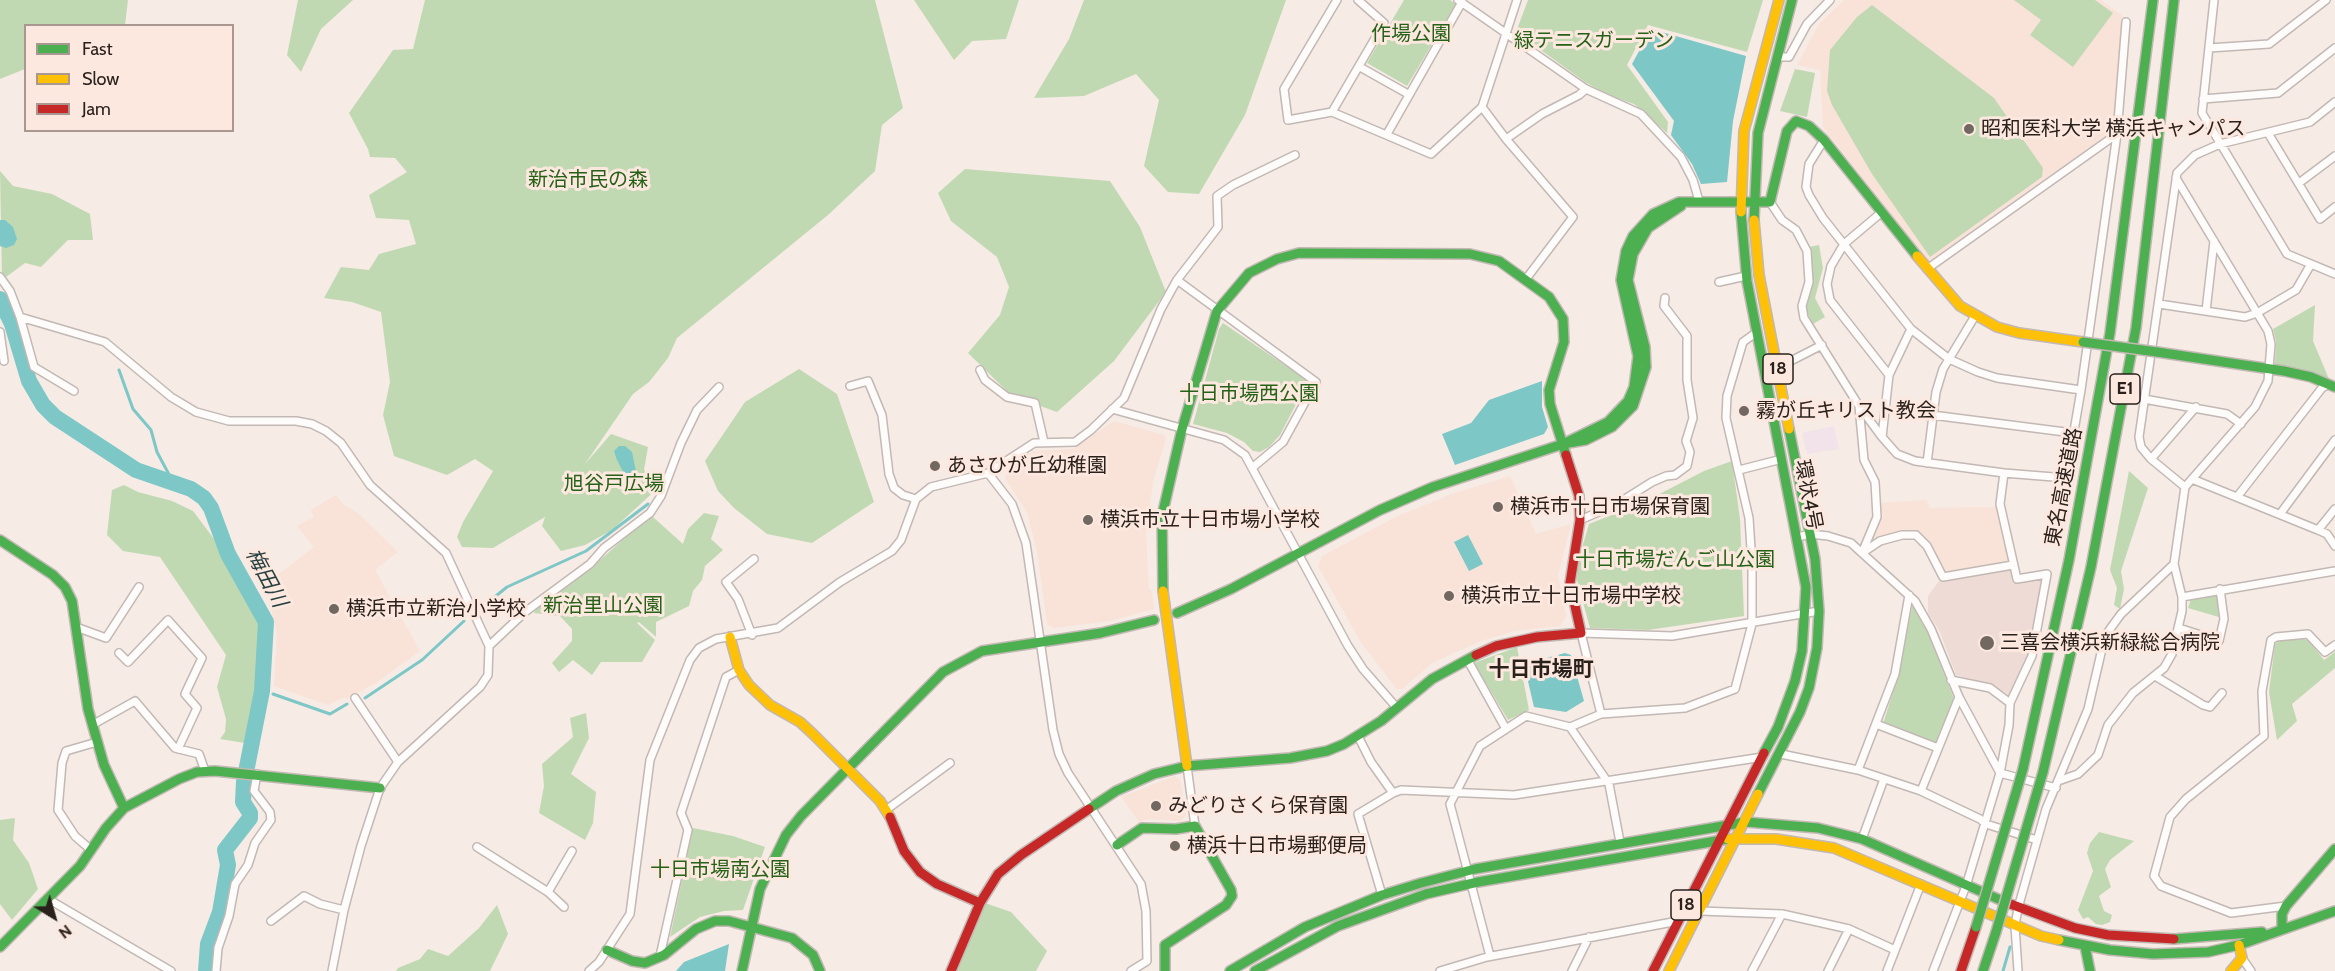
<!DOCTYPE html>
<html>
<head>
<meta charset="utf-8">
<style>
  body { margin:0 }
  #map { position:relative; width:2335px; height:971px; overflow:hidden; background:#f6ebe5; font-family:Cabin,sans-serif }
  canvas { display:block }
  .legend { position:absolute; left:24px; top:24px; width:210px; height:108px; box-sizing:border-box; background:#fce8df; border:2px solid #a89891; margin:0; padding:8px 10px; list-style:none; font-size:18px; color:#2a211c }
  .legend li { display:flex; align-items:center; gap:12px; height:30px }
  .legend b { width:30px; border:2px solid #a89891 }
  .north { position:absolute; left:24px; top:887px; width:60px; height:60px; -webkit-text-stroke:4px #fce8df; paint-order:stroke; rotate:143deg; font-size:16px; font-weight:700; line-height:24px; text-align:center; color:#2a211c }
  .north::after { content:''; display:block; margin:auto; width:21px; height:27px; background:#2a211c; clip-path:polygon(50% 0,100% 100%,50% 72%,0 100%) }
</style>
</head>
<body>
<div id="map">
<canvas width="2335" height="971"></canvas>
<ul class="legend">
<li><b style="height:8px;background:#4caf50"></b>Fast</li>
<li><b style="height:8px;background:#ffc107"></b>Slow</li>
<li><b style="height:8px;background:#c62828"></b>Jam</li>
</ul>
<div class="north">N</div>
</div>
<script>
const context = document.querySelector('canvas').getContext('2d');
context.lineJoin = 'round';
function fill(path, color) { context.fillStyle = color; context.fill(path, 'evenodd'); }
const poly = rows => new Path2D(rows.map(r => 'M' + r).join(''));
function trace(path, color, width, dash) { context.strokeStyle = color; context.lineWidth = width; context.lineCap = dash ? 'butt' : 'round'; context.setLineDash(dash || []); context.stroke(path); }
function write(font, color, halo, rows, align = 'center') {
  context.font = font + ' Cabin,"Noto Sans JP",sans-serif'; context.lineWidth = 6; context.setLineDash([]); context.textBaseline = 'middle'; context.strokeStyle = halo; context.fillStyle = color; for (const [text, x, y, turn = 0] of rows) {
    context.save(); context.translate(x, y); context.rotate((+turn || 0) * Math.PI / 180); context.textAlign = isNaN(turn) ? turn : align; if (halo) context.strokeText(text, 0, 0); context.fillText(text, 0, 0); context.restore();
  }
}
const commercial = poly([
  [1834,426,1839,449,1807,454,1802,433]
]);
const built = poly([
  [1844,0,2101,0,2124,17,2112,131,1931,260,1926,260,1823,127,1820,70,1797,65,1819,24],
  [1114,421,1164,435,1166,439,1153,481,1146,534,1149,588,1152,592,1154,609,1110,621,1053,628,1047,624,1037,551,1027,512,1005,478,1009,466,1034,451,1073,449],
  [1510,476,1536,534,1571,524,1558,575,1566,617,1560,626,1514,631,1481,641,1432,663,1402,689,1397,689,1362,644,1318,566,1322,556,1398,516,1452,494],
  [336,495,344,505,359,514,398,552,375,570,420,651,377,682,346,699,345,697,328,705,274,686,277,633,265,585,314,547,297,526,314,517,311,510],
  [1926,500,1930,508,1998,507,2009,564,1945,573,1925,539,1910,532,1874,538,1883,516,1881,503],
  [1175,776,1180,780,1186,815,1181,821,1148,819,1139,822,1121,797]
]);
const medical = poly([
  [2009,569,2015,582,2043,578,2029,654,2011,696,1993,685,1956,675,1939,630,1928,613,1928,596,1940,580]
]);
const green = poly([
  [0,0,128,0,125,25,26,26,25,69,0,79],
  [298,0,353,0,321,29,301,72,287,55],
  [425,0,875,0,903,108,882,125,875,171,828,215,677,338,668,358,649,382,633,394,585,464,611,434,648,447,644,470,658,488,612,530,585,545,561,551,542,526,545,517,493,548,462,547,457,537,463,522,493,471,475,459,447,475,394,456,383,415,390,382,381,312,352,302,324,298,341,267,369,270,379,254,416,244,409,220,376,218,369,195,407,172,395,158,370,157,368,149,349,113,393,50,413,49],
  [914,0,1019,0,1006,39,972,41,954,60],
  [1084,0,1286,0,1245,115,1199,194,1168,192,1144,166,1159,100,1136,74,1084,96,1034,98,1069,39],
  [1404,0,1450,0,1456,4,1407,86,1367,63],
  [1528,0,1763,0,1747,52,1648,25,1627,65,1668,122,1667,133,1634,104,1608,95,1585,82,1516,32],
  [2014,0,2095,0,2113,13,2073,67,2030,35,2041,20],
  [1872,5,1994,98,2043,168,2042,177,1930,257,1872,174,1832,105,1827,91,1830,50,1857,17],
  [1795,69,1815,73,1807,117,1780,111],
  [965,169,1110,181,1140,227,1166,292,1114,361,1057,412,1012,396,968,353,1000,315,1009,287,997,257,951,221,938,193],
  [0,171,13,186,52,194,90,214,93,240,68,240,41,267,25,263,2,280],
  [1819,245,1823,268,1815,298,1825,317,1813,324,1804,307,1811,261,1809,247],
  [2315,305,2313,341,2329,379,2275,365,2276,342,2273,329],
  [1223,323,1308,381,1280,435,1269,447,1260,452,1253,451,1244,442,1227,433,1193,424,1219,329],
  [799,369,837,394,874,502,812,543,767,534,734,508,718,491,705,461,745,402],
  [1732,461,1740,519,1744,616,1648,630,1590,628,1577,580,1579,558,1589,524,1642,503,1704,471],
  [2129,471,2148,488,2121,571,2124,589,2120,609,2114,605,2117,588,2110,570],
  [124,485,138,492,172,501,193,511,248,584,270,640,245,743,220,739,225,732,226,719,217,687,226,655,160,557,123,551,107,535,112,490],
  [704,513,719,516,711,539,723,550,705,566,702,580,693,591,689,606,656,622,656,637,639,622,637,623,655,640,642,662,601,662,592,675,573,660,559,672,552,663,572,641,572,629,560,616,534,613,539,604,591,568,644,521,653,517,683,544,688,529],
  [2217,594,2222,618,2188,608,2191,599],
  [1913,603,1928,632,1954,699,1935,744,1883,724,1895,686],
  [2304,639,2309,641,2324,660,2335,652,2335,668,2292,704,2297,721,2277,740,2269,692,2275,644,2279,641],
  [1517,647,1529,710,1508,720,1474,663],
  [586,713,589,738,571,774,596,792,593,823,585,840,539,813,544,786,542,764,573,737,570,718],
  [15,818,13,840,29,863,38,889,12,920,0,904,0,820],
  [693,828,733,836,765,847,743,910,724,911,700,917,670,937],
  [2099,832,2134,841,2110,860,2105,869,2111,887,2099,896,2104,911,2112,915,2110,922,2102,925,2096,924,2088,917,2083,919,2078,910,2093,871,2087,853,2090,843],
  [985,903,1011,912,1047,951,1036,971,956,971],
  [497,905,508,934,490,971,396,971,398,968,420,959,428,949,448,956,479,928]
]);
const water = poly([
  [1651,29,1746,56,1733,121,1727,182,1701,184,1692,164,1671,135,1674,121,1632,64],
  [0,220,5,220,13,227,17,239,14,245,6,248,0,246],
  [1542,381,1542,407,1548,427,1544,434,1455,465,1442,434,1471,423,1489,400],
  [619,446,625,446,632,452,639,485,632,489,617,460,614,451],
  [1468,535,1483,564,1469,571,1454,542],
  [1565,653,1571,655,1584,701,1566,712,1534,707,1524,664],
  [729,944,725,971,676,971,684,962]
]);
const stream = poly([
  [119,370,133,409,151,430,157,452,173,482],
  [476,612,507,587,586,551,648,504],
  [273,694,330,714,347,704],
  [365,698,422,660,464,621],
  [2003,971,2010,947]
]);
const river = poly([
  [0,299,12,324,29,381,43,405,55,417,136,470,191,489,204,498,211,508,228,554,266,622,262,691,244,782,243,802,250,813,250,818,225,850,228,865,220,912,208,944,206,971]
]);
const street = poly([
  [1337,0,1284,89,1288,120,1332,112,1431,154,1482,107,1517,0],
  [1458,0,1586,89,1641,114,1681,157,1693,180,1699,201],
  [2214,0,2202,113,2287,254,2335,274],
  [2209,48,2269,44,2326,0],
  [1777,57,1789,57,1807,24,1830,0],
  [1360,67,1408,94],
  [2203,99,2278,93,2335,48],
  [1482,107,1506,139,1542,114,1579,95,1586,89],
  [1332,112,1384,23,1358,0],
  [2268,133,2320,219,2335,207],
  [1387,134,1462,2],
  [1506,139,1573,217,1526,279],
  [1824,140,1809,164,1806,187,1809,195,1823,218,1911,329,1949,359,1978,372,1997,378,2081,390,2066,478,2004,473,2000,504,2017,579,2047,574,2032,656,2010,703,2009,725,2000,773,2056,788],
  [2299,183,2335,156],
  [1770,202,1782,220,1796,230,1807,251,1809,282,1802,306,1804,318,1859,406,1882,437],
  [1882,212,1844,244,1831,266,1827,284,1830,300,1889,375],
  [1927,269,2117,134,2126,22],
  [0,277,10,291,20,317,105,342,171,397,196,412,229,421,296,421,312,424,326,431,341,443,370,485,446,553,489,646,488,675,480,687,398,762,380,788,361,846,344,910,332,971],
  [1177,280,1316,382,1283,442,1252,468],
  [1719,282,1746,276],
  [2159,304,2245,317,2257,313,2296,290,2311,264],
  [2206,311,2214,241],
  [20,317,34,367,74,391],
  [1911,329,1889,375,1882,437,1897,454,1915,461,2004,473],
  [0,332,4,361],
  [1777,368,1822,345],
  [980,370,985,380,1007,397,1035,403,1044,442],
  [850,386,868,381,882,415,889,474,894,488,903,495,916,499],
  [2081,390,2117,134],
  [2144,399,2227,414,2241,424],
  [1859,406,1864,460,1875,482,1877,517,1862,553,1915,601,1931,629,1959,697,2000,773,1966,886,1933,971],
  [1112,409,1224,440,1245,455,1348,646,1363,669,1397,708],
  [1932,415,2073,433],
  [2151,459,2196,407],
  [1927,463,1936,392,1943,369,1975,316],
  [1739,470,1782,459],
  [988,473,1012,504,1026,543,1053,730,1059,754,1068,773,1141,884,1146,911,1147,961,1131,971],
  [2192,479,2318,530,2335,509],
  [2185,487,2151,459,2141,447,2139,437,2177,173,2195,155,2220,144,2310,122,2335,102],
  [2237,497,2322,388,2329,384],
  [2280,514,2335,440],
  [1580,520,1617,504,1652,482,1666,476,1675,475,1687,466,1690,452,1686,441,1693,418,1687,380,1687,336,1664,306,1665,298],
  [2318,530,2327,534,2335,546],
  [1798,537,1810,534,1828,536,1851,543,1862,553,1880,541,1902,535,1916,535,1927,546,1943,577,2013,565],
  [2182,597,2335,571],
  [76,627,106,638,139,587],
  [2179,628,2219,641,2224,619,2220,589],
  [752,635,738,599,726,582,754,559],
  [489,646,525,612,590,564,604,548,650,513,661,496,681,443,697,410,719,387],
  [119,653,128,662,168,620,202,658,185,694,197,708,178,749],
  [1467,659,1506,729],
  [2155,676,2203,705,2210,707,2222,693],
  [1951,680,1990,688,2010,703],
  [355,698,398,762],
  [1601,714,1581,633,1672,636,1819,611],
  [1876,724,1938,748],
  [92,725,135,701,175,748,199,754,205,771],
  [1358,736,1371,762,1393,793,1401,790,1514,795,1763,757],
  [1781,754,1858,770,1921,791,1980,819,1986,824,2037,840],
  [1187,766,1195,826],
  [1858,770,1895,674,1909,595],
  [2058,781,2078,774,2098,755,2108,725,2133,693,2164,668,2172,654,2182,611,2182,597,2174,564],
  [1921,791,1959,697],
  [886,810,950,763],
  [1862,839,1884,779],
  [1620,842,1609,784,1570,727,1601,714,1685,708,1735,689,1752,624,1752,564,1749,518,1726,418,1727,396,1743,342,1757,332],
  [477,847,548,892,564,907],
  [91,850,75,836,58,810,62,763,66,751,97,742],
  [548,892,572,851],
  [1382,895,1358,814,1393,793],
  [48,899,171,971],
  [2286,906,2231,913,2161,886,2154,876,2170,817,2186,799,2264,736,2262,691,2271,640,2276,637,2308,634,2325,652,2335,645],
  [1700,911,1782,914,1849,929,1895,950],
  [271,921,304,896,320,904,344,910],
  [660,956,688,830,681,813,726,677,739,670],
  [1490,956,1450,804,1480,746,1526,716,1570,727],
  [2242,958,2251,971],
  [216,971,218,948,229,916,235,884,248,865,255,843,271,820,270,812,254,791,257,774],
  [589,971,599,962,630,914,650,760,690,660,699,648,716,639,778,628,840,582,892,551,901,540,916,499,931,487,988,473,1034,443,1075,442,1091,430,1124,398,1161,309,1177,280,1218,227,1217,196,1233,185,1295,155],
  [1440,971,1487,957,1678,921],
  [1572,971,1589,937],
  [1752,971,1782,914],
  [1828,971,1849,929],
  [1887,971,1921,884],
  [2018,971,2015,926,2018,908,2046,809,2088,709,2105,636,2121,614,2174,564,2185,487,2255,407,2268,381,2271,344,2268,331,2176,178]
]);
const fast = poly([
  [1741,212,1747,281,1806,587,1802,651,1795,681,1778,727,1764,753],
  [1754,220,1758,133,1792,0],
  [2157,352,2284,371,2311,377,2335,387],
  [1563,444,1608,422,1628,401,1634,387,1638,356,1621,280,1626,251,1633,236,1653,214,1679,202,1770,202,1787,131,1796,121,1809,126,1824,140,1917,256],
  [0,540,53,575,65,587,72,601,88,709,104,765,124,808],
  [1163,591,1162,516,1182,429,1217,311,1249,273,1277,259,1299,253,1470,254,1499,261,1549,297,1563,319,1564,342,1549,390,1550,404,1566,455],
  [1177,613,1231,589,1380,510,1433,487,1563,444,1586,440,1612,427,1633,406,1646,367,1645,347,1628,280,1633,254,1648,228,1681,206],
  [2023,769,2069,560,2110,333,2153,0],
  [2043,772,2091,567,2136,328,2174,0],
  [1758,794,1800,712,1809,688,1817,648,1819,611,1815,559,1789,429],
  [1089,809,1116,791,1154,774,1187,766,1290,758,1327,751,1344,744,1381,721,1432,679,1476,655],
  [1117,845,1142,828,1176,829,1195,826,1231,890,1232,896,1226,905,1165,945,1165,971],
  [2282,929,2282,914,2286,906,2335,849],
  [2174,939,2262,932],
  [2059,940,2110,950,2153,954,2208,952,2239,945,2335,911],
  [2085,946,2090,971],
  [0,947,80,866,106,828,124,808,179,779,197,772,215,771,380,788],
  [607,950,632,961,645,963,664,955,696,929,715,921,729,921,792,938,813,955,820,971],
  [742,971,760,889,786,835,801,816,943,672,982,651,1101,633,1154,620],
  [1230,971,1305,927,1382,895,1421,883,1475,869,1746,822,1818,828,1862,839,2005,902],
  [1255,971,1338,926,1426,894,1478,882,1728,839],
  [1983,971,1996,932]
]);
const slow = poly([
  [1741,212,1744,131,1779,0],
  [1754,220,1759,275,1789,429],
  [1917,256,1960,306,1997,327,2019,333,2083,342],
  [1163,591,1187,766],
  [730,637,739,670,749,685,770,705,800,722,813,734,880,801,890,817],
  [1728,839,1776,839,1834,848,2041,936,2059,940],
  [1669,971,1758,794],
  [2231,971,2242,958,2239,945]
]);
const jam = poly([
  [1476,655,1496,646,1537,637,1581,633,1570,583,1580,520,1579,496,1566,455],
  [890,817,904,851,920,872,937,884,980,903],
  [2005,902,2075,928,2108,935,2174,939],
  [951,971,980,903,998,874,1021,855,1089,809],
  [1653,971,1764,753],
  [1961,971,1976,927]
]);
const fastBridge = poly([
  [2083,342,2157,352],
  [1976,927,2023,769],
  [1996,932,2043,772]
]);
const markers = [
  [1969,129,6,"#716862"],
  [1744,411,6,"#716862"],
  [935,466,6,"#716862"],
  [1498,507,6,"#716862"],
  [1088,520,6,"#716862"],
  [1449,596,6,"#716862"],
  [334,609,6,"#716862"],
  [1987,643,8,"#716862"],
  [1156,806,6,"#716862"],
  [1175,846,6,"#716862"]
];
const shields = [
  [1778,369,30],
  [2125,389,30],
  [1686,905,30]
];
const shieldNames = [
  ["18",1778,369],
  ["E1",2125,389],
  ["18",1686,905]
];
const parkNames = [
  ["作場公園",1411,34],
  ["緑テニスガーデン",1594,41],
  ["新治市民の森",588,180],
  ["十日市場西公園",1249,394],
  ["旭谷戸広場",614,484],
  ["十日市場だんご山公園",1675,560],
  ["新治里山公園",603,606],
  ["十日市場南公園",720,870]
];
const poiNames = [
  ["昭和医科大学 横浜キャンパス",1981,129],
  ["霧が丘キリスト教会",1756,411],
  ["あさひが丘幼稚園",947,466],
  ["横浜市十日市場保育園",1510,507],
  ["横浜市立十日市場小学校",1100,520],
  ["横浜市立十日市場中学校",1461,596],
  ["横浜市立新治小学校",346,609],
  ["三喜会横浜新緑総合病院",2000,643],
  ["みどりさくら保育園",1168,806],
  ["横浜十日市場郵便局",1187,846]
];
const streetNames = [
  ["東名高速道路",2064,487,-79],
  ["環状4号",1808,495,79]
];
const waterNames = [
  ["梅田川",266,578,62]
];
const neighbourhoodNames = [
  ["十日市場町",1541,670]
];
fill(commercial, '#f2e3ea');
fill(built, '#f9e2d7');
fill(medical, '#eedbd5');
fill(green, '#c1d9b2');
fill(water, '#7dc7c7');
trace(stream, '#7dc7c7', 3);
trace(river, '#7dc7c7', 16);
trace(street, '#c2b8b4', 10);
trace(fast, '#c2b8b4', 12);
trace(slow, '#c2b8b4', 12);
trace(jam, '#c2b8b4', 12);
trace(street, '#fefcfb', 7);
trace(fast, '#4caf50', 9);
trace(slow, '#ffc107', 9);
trace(jam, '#c62828', 9);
trace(fastBridge, '#c2b8b4', 12, []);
trace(fastBridge, '#4caf50', 9);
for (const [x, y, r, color] of markers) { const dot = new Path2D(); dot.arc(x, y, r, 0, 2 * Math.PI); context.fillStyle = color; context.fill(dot); trace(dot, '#fce8df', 2); }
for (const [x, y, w] of shields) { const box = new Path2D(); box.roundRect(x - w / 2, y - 15, w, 30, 4.5); context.fillStyle = '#fce8df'; context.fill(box); trace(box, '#2a211c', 1.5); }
write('bold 18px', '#2a211c', null, shieldNames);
write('20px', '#256116', '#fce8df', parkNames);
write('20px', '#2a211c', '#fce8df', poiNames, 'left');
write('20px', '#2a211c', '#fce8df', streetNames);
write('italic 21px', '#274040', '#fce8df', waterNames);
write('bold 21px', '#2a211c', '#fce8df', neighbourhoodNames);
</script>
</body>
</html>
